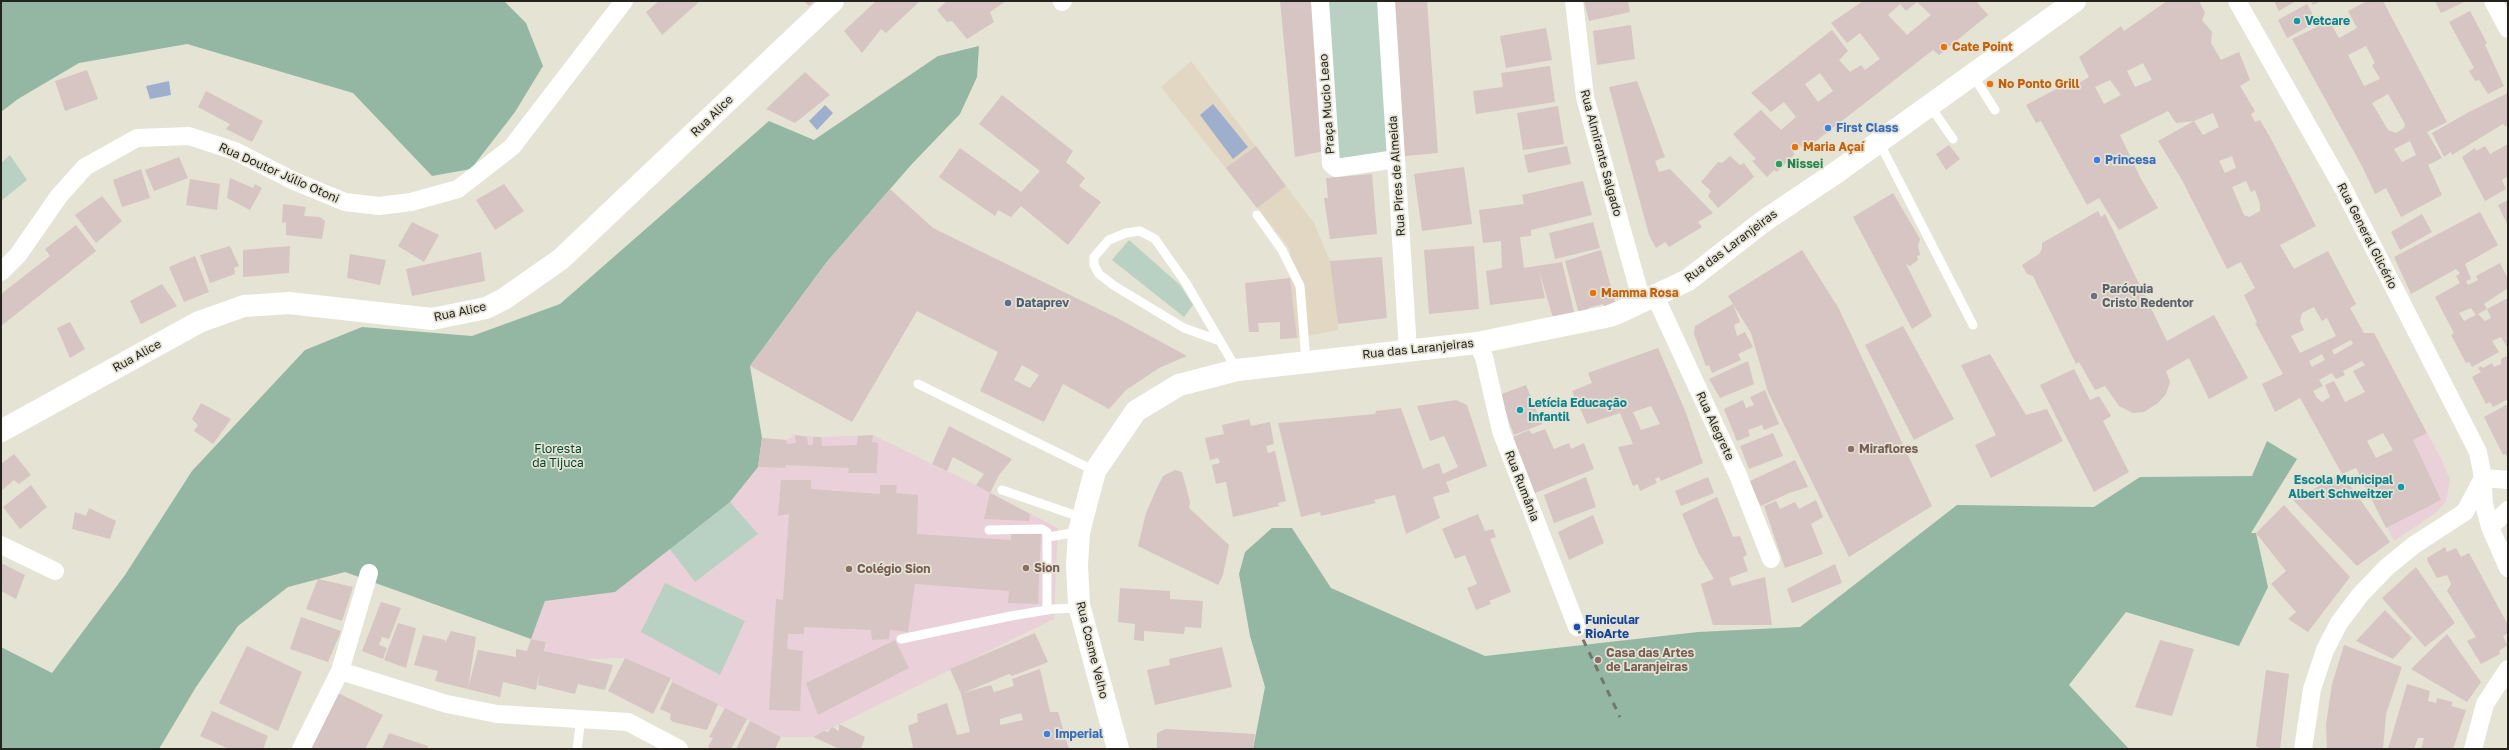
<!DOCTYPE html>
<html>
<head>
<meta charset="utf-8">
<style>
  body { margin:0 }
  #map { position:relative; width:2509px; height:750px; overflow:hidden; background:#e5e3d4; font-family:"Golos Text",sans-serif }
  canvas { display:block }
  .frame { position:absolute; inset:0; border:2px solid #24231e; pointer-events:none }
</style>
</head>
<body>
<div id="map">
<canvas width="2509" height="750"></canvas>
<div class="frame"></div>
</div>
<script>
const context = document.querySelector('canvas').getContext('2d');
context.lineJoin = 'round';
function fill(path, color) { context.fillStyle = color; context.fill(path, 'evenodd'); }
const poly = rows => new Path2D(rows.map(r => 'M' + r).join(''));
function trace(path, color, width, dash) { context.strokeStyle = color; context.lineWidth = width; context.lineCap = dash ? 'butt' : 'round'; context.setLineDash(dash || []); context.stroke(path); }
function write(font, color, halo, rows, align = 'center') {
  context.font = font + ' "Golos Text",sans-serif'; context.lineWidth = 3.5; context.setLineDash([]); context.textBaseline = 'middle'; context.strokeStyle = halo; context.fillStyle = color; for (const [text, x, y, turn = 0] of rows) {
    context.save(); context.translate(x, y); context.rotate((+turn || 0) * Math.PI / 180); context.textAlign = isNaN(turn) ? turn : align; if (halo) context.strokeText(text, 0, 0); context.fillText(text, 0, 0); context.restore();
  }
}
const commercial = poly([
  [1191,61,1314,223,1330,261,1334,279,1338,330,1297,338,1290,278,1290,249,1161,87]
]);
const education = poly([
  [2427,433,2441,458,2450,480,2446,502,2436,513,2394,541,2356,468],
  [795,435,821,437,873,435,976,485,1058,528,1054,619,813,737,781,737,672,682,671,678,625,658,584,659,545,651,546,642,531,639,545,601,758,467,762,438,786,440]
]);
const green = poly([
  [1323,1,1383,1,1399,154,1334,161],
  [10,155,27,180,1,201,1,163],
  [1129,240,1180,285,1193,305,1184,317,1112,260],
  [730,502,758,534,695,582,669,548],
  [665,583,745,621,720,675,641,632]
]);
const forest = poly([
  [1,1,504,1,526,23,543,66,515,112,471,169,432,176,353,93,187,44,79,63,18,99,1,112],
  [979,46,977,77,960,114,911,165,826,263,750,366,762,438,758,467,730,502,615,592,545,601,531,639,345,572,288,587,238,626,196,687,159,749,1,749,1,647,52,673,125,575,192,471,305,350,362,327,472,336,560,304,769,121,814,140,938,56],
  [2267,441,2297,459,2251,533,2256,533,2268,587,2239,646,2126,612,2069,685,2129,749,1253,749,1265,687,1250,636,1239,574,1245,552,1272,528,1292,528,1331,588,1485,656,1698,632,1800,627,1957,505,2094,507,2140,477,2252,476]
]);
const water = poly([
  [169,81,171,95,150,99,146,86],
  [1213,104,1248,147,1233,159,1200,115],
  [825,105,833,113,817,130,809,121]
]);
const building = poly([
  [659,1,700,1,662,35,646,12],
  [804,1,814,1,809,6],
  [876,1,920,1,886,33,881,29,862,53,844,31],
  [947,1,1006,1,990,12,994,22,967,39,952,21,947,22,937,10],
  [1280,1,1315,1,1329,150,1295,157],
  [1394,1,1427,1,1438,153,1405,156],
  [1584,1,1628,1,1630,12,1589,21],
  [1863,1,1976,1,1988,15,1939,55,1933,50,1811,145,1809,142,1802,147,1800,146,1793,152,1795,154,1777,172,1774,170,1767,177,1752,161,1756,159,1733,134,1761,110,1781,130,1796,117,1784,102,1771,112,1751,93,1832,30,1848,51,1839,60,1850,72,1861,65,1865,70,1880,59,1860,33,1847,43,1831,23],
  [1917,2,1931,15,1907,35,1888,15,1900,4,1906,11],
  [1820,73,1833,91,1818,102,1805,84],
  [2167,1,2199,1,2205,13,2202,20,2212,32,2211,43,2221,60,2239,52,2250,80,2240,86,2255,111,2251,114,2255,122,2260,120,2270,137,2316,226,2280,245,2294,269,2328,251,2356,304,2350,308,2364,333,2374,333,2427,433,2413,440,2441,500,2386,528,2356,468,2342,474,2300,398,2275,412,2262,384,2283,374,2255,323,2257,322,2244,295,2255,288,2241,262,2227,269,2182,180,2158,141,2194,121,2203,135,2219,127,2213,113,2194,121,2176,123,2168,111,2120,135,2141,179,2158,208,2119,230,2099,198,2087,205,2041,121,2036,123,2026,105,2075,79,2077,84,2089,77,2079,57,2121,26,2124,31],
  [2143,63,2152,80,2135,87,2127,71],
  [2110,80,2121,95,2104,104,2095,87],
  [2232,156,2236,168,2225,173,2219,161],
  [2246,181,2251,192,2255,190,2260,204,2260,211,2249,217,2244,215,2232,187],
  [2314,307,2322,321,2327,318,2336,336,2300,353,2291,336,2304,330,2300,321,2302,313],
  [2351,340,2353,344,2334,355,2332,350],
  [2322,354,2325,360,2312,367,2309,361],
  [2362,361,2365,365,2353,371,2365,392,2345,402,2334,381,2325,385,2330,397,2322,402,2317,398,2313,391,2323,386,2319,380,2332,373,2336,379,2345,375,2343,371],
  [2383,433,2393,450,2376,458,2367,441],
  [2274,1,2296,1,2279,11],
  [2311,1,2321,1,2313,5],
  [2367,1,2383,1,2447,122,2427,132,2442,158,2428,165,2442,195,2401,217,2386,188,2375,194,2362,166,2292,39,2329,21,2339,38,2357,28,2348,11],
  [2366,46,2375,63,2372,65,2380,79,2364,86,2348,55],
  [2388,94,2405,124,2404,128,2396,133,2388,130,2372,103],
  [2410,141,2416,155,2402,162,2394,149],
  [2435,1,2466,1,2441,13],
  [2307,4,2317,22,2287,38,2278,20],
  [2470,11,2487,43,2485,45,2504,86,2488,94,2479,80,2475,81,2469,71,2474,68,2449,22],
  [1631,25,1635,59,1597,65,1593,31],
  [1546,28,1552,60,1506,68,1500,36],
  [1550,66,1555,102,1476,114,1473,91,1503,87,1501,73],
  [87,70,98,99,65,111,55,81],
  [805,72,830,95,795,123,766,109],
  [1637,81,1665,157,1655,161,1659,172,1670,169,1713,213,1698,222,1702,227,1669,247,1665,242,1656,248,1649,235,1609,87],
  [206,91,263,121,252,142,226,129,230,124,198,107],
  [2508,93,2508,125,2505,126,2503,124,2452,155,2451,152,2444,157,2432,133,2469,112],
  [1002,95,1073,151,1066,162,1085,178,1079,186,1101,202,1068,245,1021,206,1011,217,998,210,995,216,939,177,960,148,1021,192,1040,171,979,124],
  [1558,106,1564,144,1523,150,1517,113],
  [2508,144,2508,176,2502,180,2506,189,2485,201,2462,157,2475,148,2476,151,2485,146,2490,154],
  [1949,145,1960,159,1946,170,1936,154],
  [1256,146,1286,186,1257,208,1226,168],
  [1567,146,1571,164,1528,173,1524,155],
  [1730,156,1740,165,1744,163,1754,177,1718,208,1708,196,1711,191,1701,182,1718,162,1722,163],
  [179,157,188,178,154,191,145,170],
  [1464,167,1472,224,1422,231,1414,174],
  [141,169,150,198,122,207,113,180],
  [1372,174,1377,234,1330,239,1324,198,1328,198,1326,178],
  [230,178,253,188,255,184,262,188,250,210,227,198],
  [190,179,220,184,217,210,186,205],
  [1583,181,1592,215,1531,230,1531,236,1520,237,1524,268,1562,262,1575,316,1554,321,1539,271,1545,298,1490,305,1486,271,1502,268,1501,241,1483,243,1479,210,1524,204,1522,195],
  [504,184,524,211,495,230,476,200],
  [890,189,933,228,1117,318,1187,356,1159,368,1126,390,1109,409,1063,384,1044,422,980,391,998,352,917,311,852,422,750,366,826,263],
  [1022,365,1039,375,1030,388,1014,380],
  [1893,193,1920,239,1918,246,1920,255,1917,256,1918,260,1910,266,1906,264,1932,316,1912,329,1853,217],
  [102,196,122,221,96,243,75,215],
  [2508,200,2508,226,2498,205],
  [283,204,306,207,304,216,320,217,325,221,322,239,286,235,286,222,282,223],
  [2098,211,2101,217,2105,214,2167,341,2214,315,2248,378,2209,399,2189,358,2166,371,2170,382,2166,394,2158,403,2144,412,2133,413,2119,406,2105,386,2095,390,2079,362,2076,364,2033,276,2027,274,2022,265,2039,254,2042,249,2042,243],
  [2480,212,2498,245,2465,264,2471,279,2466,281,2468,285,2478,280,2476,276,2500,263,2508,279,2508,288,2484,304,2487,309,2478,314,2485,321,2491,318,2487,309,2508,298,2508,349,2501,337,2492,341,2499,352,2472,367,2469,362,2466,363,2451,335,2454,333,2435,297,2460,283,2456,276,2460,273,2456,269,2411,294,2394,257],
  [2471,308,2476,315,2464,321,2459,313],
  [2422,214,2432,232,2400,250,2391,232],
  [412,222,439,235,424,262,398,246],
  [1593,222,1600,248,1555,259,1549,233],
  [76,225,96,251,1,326,1,294,50,256,45,249],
  [230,246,239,266,234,268,235,274,210,283,200,255],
  [290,246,289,273,243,277,243,250],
  [1474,246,1479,309,1429,314,1424,250],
  [1601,250,1616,306,1605,309,1603,304,1588,308,1590,316,1580,318,1565,261],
  [1802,250,1839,309,1932,506,1849,557,1768,392,1751,333,1728,296],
  [481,252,485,281,412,296,406,269],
  [350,254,386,260,380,285,347,278],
  [195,256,209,292,184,302,169,267],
  [1382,257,1387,318,1338,324,1330,261],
  [1290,278,1297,338,1280,339,1280,322,1258,323,1259,332,1249,332,1245,283],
  [162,284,177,306,141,324,130,301],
  [1733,304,1740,322,1734,325,1737,336,1745,332,1753,347,1738,354,1741,360,1712,373,1709,365,1706,366,1694,334,1695,326],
  [70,322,85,349,70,358,57,328],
  [1903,326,1954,419,1914,440,1865,345],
  [1658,348,1686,413,1703,463,1661,481,1659,477,1655,479,1657,483,1640,491,1638,484,1633,486,1618,447,1633,444,1620,413,1587,424,1572,391,1592,383,1588,373],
  [1651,406,1660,424,1641,430,1633,412],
  [1990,354,2026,415,2047,409,2063,441,1991,478,1975,445,1996,435,1961,365],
  [2506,356,2508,357,2508,399,2493,407,2490,402,2486,404,2472,377,2481,372,2478,368,2481,366,2483,368,2492,363,2494,367,2501,364,2501,359],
  [1748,361,1754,384,1720,398,1709,379],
  [2074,369,2090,400,2099,396,2111,416,2103,421,2129,472,2094,492,2040,385],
  [1526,385,1542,424,1514,435,1499,395],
  [1765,390,1779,424,1764,430,1762,425,1748,430,1750,436,1737,441,1724,409,1743,400,1746,408,1754,405,1750,397],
  [1456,400,1467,405,1487,466,1446,482,1450,492,1433,497,1440,518,1406,534,1395,495,1374,500,1376,503,1321,516,1320,512,1301,517,1278,423,1375,414,1376,411,1401,408,1423,469,1439,463,1443,474,1458,467,1444,436,1430,441,1417,406],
  [201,403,231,419,213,444,194,431,198,425,192,419],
  [2508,404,2508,458,2505,454,2503,455,2484,417],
  [1249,419,1251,426,1270,422,1274,444,1266,446,1268,453,1275,451,1286,501,1278,503,1279,506,1233,517,1226,482,1216,484,1212,465,1220,463,1218,458,1210,460,1205,438,1224,434,1222,425],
  [949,426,1012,459,999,475,990,493,976,485,984,474,953,457,947,471,932,464],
  [1545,429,1554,449,1569,443,1571,449,1584,443,1594,469,1535,493,1513,437,1529,430,1532,434],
  [1773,433,1783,456,1749,469,1740,446],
  [795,435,807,437,808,445,813,445,813,437,821,437,822,446,857,445,858,436,873,435,872,442,878,443,877,473,848,473,849,468,786,465,785,468,758,467,762,438,786,440,787,444,796,443],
  [14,454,31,475,19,484,14,480,1,491,1,464],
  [1795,460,1808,487,1789,493,1761,506,1748,482],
  [1175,470,1182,472,1190,502,1189,508,1229,545,1223,575,1218,585,1138,546,1146,513,1156,490,1163,476],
  [2342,474,2390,542,2357,566,2293,500],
  [1586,477,1596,507,1554,523,1544,495],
  [1708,477,1714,493,1681,506,1675,491],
  [781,480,811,480,811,489,880,494,880,485,897,485,896,493,918,495,917,534,1011,540,1011,534,1041,534,1038,604,1008,603,1009,591,915,584,908,632,890,630,889,639,872,640,871,630,804,627,804,634,788,634,787,649,803,651,800,711,769,710,776,599,783,600,789,514,778,516],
  [31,485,47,507,20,529,3,507],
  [990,493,1030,514,1029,521,984,519],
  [1717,497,1733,537,1740,536,1747,555,1743,557,1748,571,1729,578,1732,586,1765,577,1772,625,1713,625,1701,584,1714,579,1698,552,1682,514],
  [1816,500,1823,517,1811,524,1823,554,1785,568,1764,506,1776,501,1780,509,1795,502,1799,509],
  [2284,505,2350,577,2308,632,2288,619,2296,612,2271,584,2286,571,2256,533],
  [89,508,116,521,110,539,72,529,75,512,86,516],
  [1478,514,1485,531,1493,529,1496,537,1490,539,1511,592,1489,601,1491,604,1476,610,1467,588,1477,584,1465,555,1455,559,1442,529],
  [1593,515,1604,543,1569,560,1558,532],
  [2445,547,2447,552,2456,548,2461,557,2469,553,2508,625,2508,633,2503,636,2507,645,2499,651,2500,654,2481,664,2467,641,2476,637,2447,591,2451,584,2447,575,2437,578,2428,562,2427,558],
  [1,563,25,575,16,599,1,591],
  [1835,564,1842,583,1792,603,1787,589],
  [2416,567,2455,623,2425,647,2382,598],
  [318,579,353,587,342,621,306,609],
  [1120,588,1170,591,1170,599,1203,601,1201,628,1185,627,1184,634,1144,631,1144,641,1134,640,1135,624,1118,622],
  [381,602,401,608,389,639,382,637,379,645,387,648,383,659,362,651],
  [2385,610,2412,638,2393,659,2356,641],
  [301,617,341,631,328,662,290,649],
  [398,623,416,628,406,668,384,660],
  [451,631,476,637,468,688,478,650,516,657,516,649,527,651,531,639,546,642,544,651,613,665,605,690,578,684,575,694,538,685,540,669,536,690,503,682,500,697,435,681,438,671,414,665,423,635,445,640,445,643],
  [1035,633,1048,662,1012,676,1009,674,963,693,991,685,994,692,1014,686,1012,679,1040,669,1050,712,1058,712,1069,749,908,749,913,747,908,726,918,722,917,714,947,703,957,735,970,732,961,694,950,669],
  [1021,713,1023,720,1000,725,1000,719],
  [2447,634,2481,682,2467,702,2411,669],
  [895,640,909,668,818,715,806,683],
  [2160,640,2194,649,2172,716,2135,707],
  [2344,645,2402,667,2386,714,2383,749,2327,749,2326,725,2332,684],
  [247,646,302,672,278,731,219,703],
  [1222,647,1232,687,1155,705,1147,670,1170,665,1169,659],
  [625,658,671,678,653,714,608,691],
  [2266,670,2289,674,2280,749,2261,749,2256,746],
  [672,682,718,704,707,730,673,722,670,719,671,714,660,709],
  [2407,684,2430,691,2428,701,2436,703,2437,698,2453,702,2451,706,2466,710,2453,749,2421,749,2424,738,2418,738,2414,749,2388,749],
  [338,693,383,715,365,749,311,749],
  [725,708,747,719,731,749,712,749,708,747,713,738,709,737],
  [212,711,268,736,263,749,229,749,200,736],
  [750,721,781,737,775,749,736,749],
  [839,724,865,737,861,749,840,749,813,737,824,731,828,732,832,727,839,731],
  [1166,729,1255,734,1253,749,1157,749,1157,733],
  [389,733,428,746,427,749,382,749]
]);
const lane = poly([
  [1972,74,1995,110],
  [1930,106,1953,139],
  [1879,142,1973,325],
  [1257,215,1282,250,1300,286,1306,361],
  [1220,341,1184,328,1113,285,1099,274,1094,265,1094,257,1109,240,1126,233,1140,231,1155,239,1186,283,1237,370],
  [918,384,1095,471],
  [1002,490,1083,518],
  [989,530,1042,529,1047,532,1047,610],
  [1048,537,1079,532],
  [901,639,1011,616,1053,609,1080,608],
  [577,749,581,718]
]);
const street = poly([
  [1320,1,1331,164,1336,168,1396,159],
  [1386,1,1408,350],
  [1574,1,1585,97,1642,302],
  [2237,1,2343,188,2478,452,2482,472,2484,504,2490,527,2508,568],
  [2493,1,2508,29],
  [1062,2,1063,1],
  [1,272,18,255,59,196,85,167,137,138,189,136,235,151,294,181,345,202,379,206,411,202,458,189,512,147,624,1],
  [1655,296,1738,475,1771,559],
  [1477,343,1484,357,1501,431,1577,627],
  [2490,527,2508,510],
  [1,545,55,571],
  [340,671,447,704,497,714,628,722,679,749],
  [301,749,340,671,369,573],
  [2303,749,2312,689,2325,650,2339,623,2360,595,2387,567,2414,545,2465,512,2483,478,2508,480],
  [2473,749,2485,704,2508,669]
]);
const secondary = poly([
  [1,431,199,322,244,306,289,303,432,319,486,308,504,299,561,259,833,1],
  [1118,749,1079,605,1077,565,1079,532,1095,471,1136,411,1179,385,1237,370,1477,343,1610,316,1622,311,1688,280,1764,221,1837,172,2075,1]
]);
const rail = poly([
  [1577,627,1620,717]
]);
const markers = [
  [2297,21,4,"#0f9aa8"],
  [1944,47,4,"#e8710a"],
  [1990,84,4,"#e8710a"],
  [1828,128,4,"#3f7fe0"],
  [1795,147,4,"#e8710a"],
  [2097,160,4,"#3f7fe0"],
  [1779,164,4,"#2e9e5b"],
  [1593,293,4,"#e8710a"],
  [2094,296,4,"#6b7280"],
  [1008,303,4,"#5c6f8a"],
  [1520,410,4,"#0f9aa8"],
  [1851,449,4,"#8d6e63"],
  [2401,487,4,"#0f9aa8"],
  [1026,568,4,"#8d6e63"],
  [849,569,4,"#8d6e63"],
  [1577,627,4,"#1a4fb4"],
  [1598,660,4,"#8d6e63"],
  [1047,734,4,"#3f7fe0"]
];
const cultureNames = [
  ["Vetcare",2305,21],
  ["Letícia Educação",1528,403],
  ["Infantil",1528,417],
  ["Escola Municipal",2393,480,"right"],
  ["Albert Schweitzer",2393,494,"right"]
];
const foodNames = [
  ["Cate Point",1952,47],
  ["No Ponto Grill",1998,84],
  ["Maria Açaí",1803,147],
  ["Mamma Rosa",1601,293]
];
const streetNames = [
  ["Praça Mucio Leao",1327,104,-94],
  ["Rua Alice",712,116,-44],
  ["Rua Almirante Salgado",1601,153,75],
  ["Rua Doutor Júlio Otoni",279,173,24],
  ["Rua Pires de Almeida",1397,176,-94],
  ["Rua General Glicério",2367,236,63],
  ["Rua das Laranjeiras",1731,246,-37],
  ["Rua Alice",460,312,-12],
  ["Rua das Laranjeiras",1418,349,-6],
  ["Rua Alice",137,356,-29],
  ["Rua Alegrete",1715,426,65],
  ["Rua Rumânia",1522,486,69],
  ["Rua Cosme Velho",1092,650,76]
];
const shopNames = [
  ["First Class",1836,128],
  ["Princesa",2105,160],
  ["Imperial",1055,734]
];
const leisureNames = [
  ["Nissei",1787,164]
];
const worshipNames = [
  ["Paróquia",2102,289],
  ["Cristo Redentor",2102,303]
];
const serviceNames = [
  ["Dataprev",1016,303]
];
const parkNames = [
  ["Floresta",558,449],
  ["da Tijuca",558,463]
];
const educationNames = [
  ["Miraflores",1859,449],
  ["Sion",1034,568],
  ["Colégio Sion",857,569],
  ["Casa das Artes",1606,653],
  ["de Laranjeiras",1606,667]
];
const transitNames = [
  ["Funicular",1585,620],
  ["RioArte",1585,634]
];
fill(commercial, '#e2d7c3');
fill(education, '#ead1d9');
fill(green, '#b8d1c3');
fill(forest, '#94b7a4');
fill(water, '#9eafcd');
fill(building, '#d6c5c3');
trace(lane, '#fff', 9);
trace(street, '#fff', 18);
trace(secondary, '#fff', 22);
trace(rail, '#76746b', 3, [7, 7]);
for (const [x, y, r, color] of markers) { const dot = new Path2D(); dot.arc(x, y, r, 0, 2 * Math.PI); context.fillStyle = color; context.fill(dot); trace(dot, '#e5e3d4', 1.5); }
write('bold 12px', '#0d838f', '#e5e3d4', cultureNames, 'left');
write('bold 12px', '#c56008', '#e5e3d4', foodNames, 'left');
write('12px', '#24231e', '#e5e3d4', streetNames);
write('bold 12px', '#366cbe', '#e5e3d4', shopNames, 'left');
write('bold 12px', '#27864d', '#e5e3d4', leisureNames, 'left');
write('bold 12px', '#5b616d', '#e5e3d4', worshipNames, 'left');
write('bold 12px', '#4e5e75', '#e5e3d4', serviceNames, 'left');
write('12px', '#00462d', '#e5e3d4', parkNames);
write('bold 12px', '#785e54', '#e5e3d4', educationNames, 'left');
write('bold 12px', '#164399', '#e5e3d4', transitNames, 'left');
</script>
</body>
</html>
